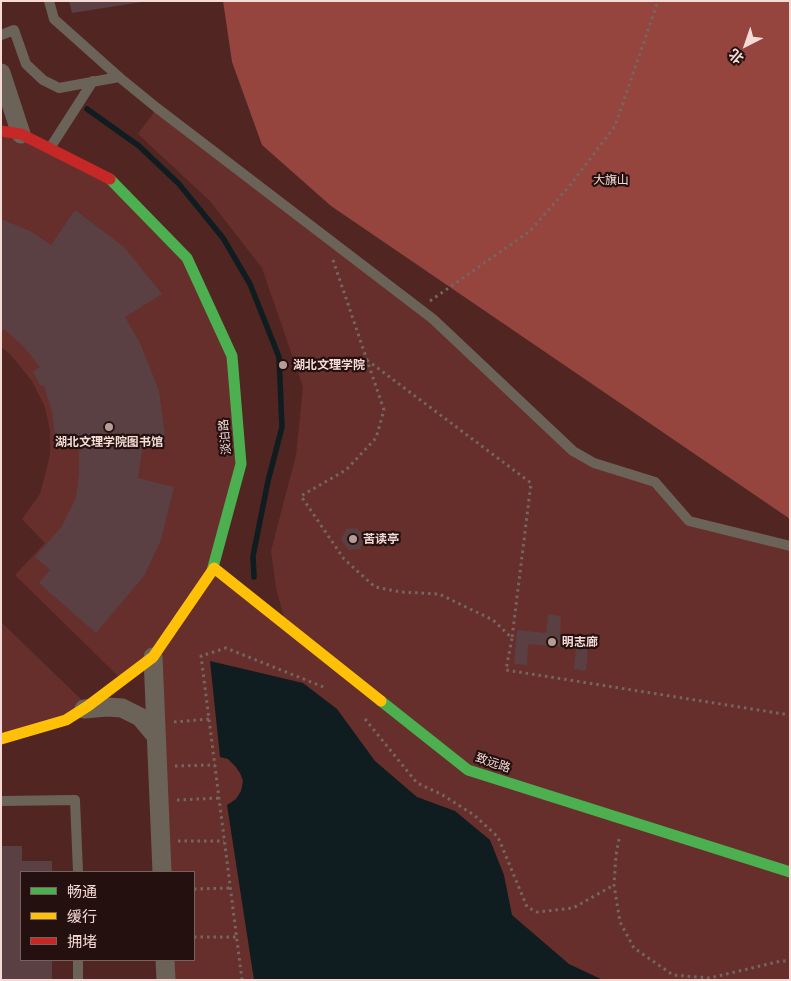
<!DOCTYPE html>
<html>
<head>
<meta charset="utf-8">
<style>
  body { margin:0 }
  #map { position:relative; width:791px; height:981px; overflow:hidden; background:#402928; font-family:Lato,"Noto Sans SC",sans-serif }
  canvas { display:block }
  .frame { position:absolute; inset:0; border:2px solid #f5dad6; pointer-events:none }
  .legend { position:absolute; left:20px; top:871px; width:175px; height:90px; box-sizing:border-box; background:#24110f; border:1px solid #78615f; margin:0; padding:6px 9px; list-style:none; font-size:15px; color:#f5dad6 }
  .legend li { display:flex; align-items:center; gap:10px; height:25px }
  .legend b { width:25px; border:1px solid #78615f }
  .north { position:absolute; left:721px; top:20px; width:50px; height:50px; -webkit-text-stroke:4px #24110f; paint-order:stroke; rotate:221deg; font-size:14px; font-weight:700; line-height:20px; text-align:center; color:#f5dad6 }
  .north::after { content:''; display:block; margin:auto; width:18px; height:22px; background:#f5dad6; clip-path:polygon(50% 0,100% 100%,50% 72%,0 100%) }
</style>
</head>
<body>
<div id="map">
<canvas width="791" height="981"></canvas>
<div class="frame"></div>
<ul class="legend">
<li><b style="height:6px;background:#4caf50"></b>畅通</li>
<li><b style="height:6px;background:#ffc107"></b>缓行</li>
<li><b style="height:6px;background:#c62828"></b>拥堵</li>
</ul>
<div class="north">北</div>
</div>
<script>
const context = document.querySelector('canvas').getContext('2d');
context.lineJoin = 'round';
function fill(path, color) { context.fillStyle = color; context.fill(path, 'evenodd'); }
const poly = rows => new Path2D(rows.map(r => 'M' + r).join(''));
function trace(path, color, width, dash) { context.strokeStyle = color; context.lineWidth = width; context.lineCap = dash ? 'butt' : 'round'; context.setLineDash(dash || []); context.stroke(path); }
function write(font, color, halo, rows, align = 'center') {
  context.font = font + ' Lato,"Noto Sans SC",sans-serif'; context.lineWidth = 4.5; context.setLineDash([]); context.textBaseline = 'middle'; context.strokeStyle = halo; context.fillStyle = color; for (const [text, x, y, turn = 0] of rows) {
    context.save(); context.translate(x, y); context.rotate((+turn || 0) * Math.PI / 180); context.textAlign = isNaN(turn) ? turn : align; if (halo) context.strokeText(text, 0, 0); context.fillText(text, 0, 0); context.restore();
  }
}
const built = poly([
  [1,1,223,1,232,62,262,145,331,206,790,519,790,980,1,980],
  [21,872,194,872,194,960,21,960]
]);
const green = poly([
  [157,108,433,319,573,451,655,482,689,521,790,546,790,980,166,980,165,960,194,960,194,872,162,872,153,657,123,681,15,575,45,543,22,519,40,494,50,455,50,430,45,407,32,381,10,354,1,347,1,131,112,180,187,258,232,356,241,464,214,568,284,617,276,588,271,551,296,455,303,387,262,268,210,201,138,134],
  [1,622,88,706,1,739]
]);
const forest = poly([
  [223,1,790,1,790,519,331,206,262,145,232,62]
]);
const water = poly([
  [210,661,303,683,337,709,375,761,417,797,455,811,490,840,504,875,512,915,569,964,603,980,254,980,227,805,236,799,241,791,243,781,240,773,235,766,228,759,220,757]
]);
const stream = poly([
  [87,109,139,146,179,184,223,238,250,284,279,357,282,427,268,481,253,556,254,577]
]);
const building = poly([
  [69,1,142,1,142,2,72,13],
  [75,210,124,247,162,294,125,317,140,343,159,391,166,442,143,445,138,478,174,487,161,540,144,576,96,633,39,583,50,570,35,557,62,526,76,498,79,472,79,446,56,445,52,412,44,386,40,385,33,372,40,367,24,347,4,329,1,333,1,219,30,231,51,245],
  [357,528,365,538,360,549,349,550,341,540,346,529],
  [548,614,561,616,560,636,589,639,586,671,574,669,576,648,528,644,527,665,514,664,517,630,546,633],
  [1,846,22,846,22,861,52,861,52,872,21,872,21,960,52,960,52,980,1,980]
]);
const path = poly([
  [333,260,384,410,376,438,346,470,301,496,344,559,375,587,401,592,439,594,493,620,512,638,506,670,790,715],
  [430,301,530,231,571,184,615,126,658,1],
  [367,360,531,483,512,638],
  [365,719,417,783,441,794,474,815,498,837,527,907,537,912,573,908,614,885],
  [174,722,209,719],
  [175,766,215,765],
  [177,800,219,798],
  [619,839,616,855,614,885,620,922,634,948,673,975,710,978,781,961,790,961],
  [178,841,224,841],
  [194,889,231,888],
  [194,937,237,937],
  [242,980,201,656,226,648,326,688]
]);
const lane = poly([
  [1,35,14,30,26,64,43,80,59,88,119,77,54,19,49,1],
  [119,77,157,108,433,319,573,451,594,463,655,482,689,521,790,546],
  [50,148,93,81],
  [1,801,75,800,78,872],
  [78,980,78,960]
]);
const street = poly([
  [1,73,21,134],
  [153,657,162,872],
  [84,709,107,707,122,708,140,717,156,736],
  [165,960,166,980]
]);
const fast = poly([
  [110,179,187,258,232,356,241,464,212,571],
  [381,701,468,770,790,872]
]);
const slow = poly([
  [214,568,381,701],
  [1,739,66,720,88,706,153,657,212,571]
]);
const jam = poly([
  [1,131,21,134,110,179]
]);
const markers = [
  [283,365,5,"#b69c99"],
  [109,427,5,"#b69c99"],
  [353,539,5,"#b69c99"],
  [552,642,5,"#b69c99"]
];
const parkNames = [
  ["大旗山",611,180]
];
const poiNames = [
  ["湖北文理学院",293,365],
  ["湖北文理学院图书馆",109,442,"center"],
  ["苦读亭",363,539],
  ["明志廊",562,642]
];
const streetNames = [
  ["淡泊路",225,437,-95],
  ["致远路",493,763,19]
];
fill(built, '#512521');
fill(green, '#672f2b');
fill(forest, '#96443e');
fill(water, '#0f1d20');
trace(stream, '#0f1d20', 5.5);
fill(building, '#5a3f43');
trace(path, '#736861', 3, [2.5, 4]);
trace(lane, '#6b6358', 10);
trace(street, '#6b6358', 19);
trace(fast, '#4caf50', 11);
trace(slow, '#ffc107', 11);
trace(jam, '#c62828', 11);
for (const [x, y, r, color] of markers) { const dot = new Path2D(); dot.arc(x, y, r, 0, 2 * Math.PI); context.fillStyle = color; context.fill(dot); trace(dot, '#24110f', 2); }
write('12px', '#f4d9d5', '#24110f', parkNames);
write('bold 12px', '#f5dad6', '#24110f', poiNames, 'left');
write('12px', '#f5dad6', '#24110f', streetNames);
</script>
</body>
</html>
